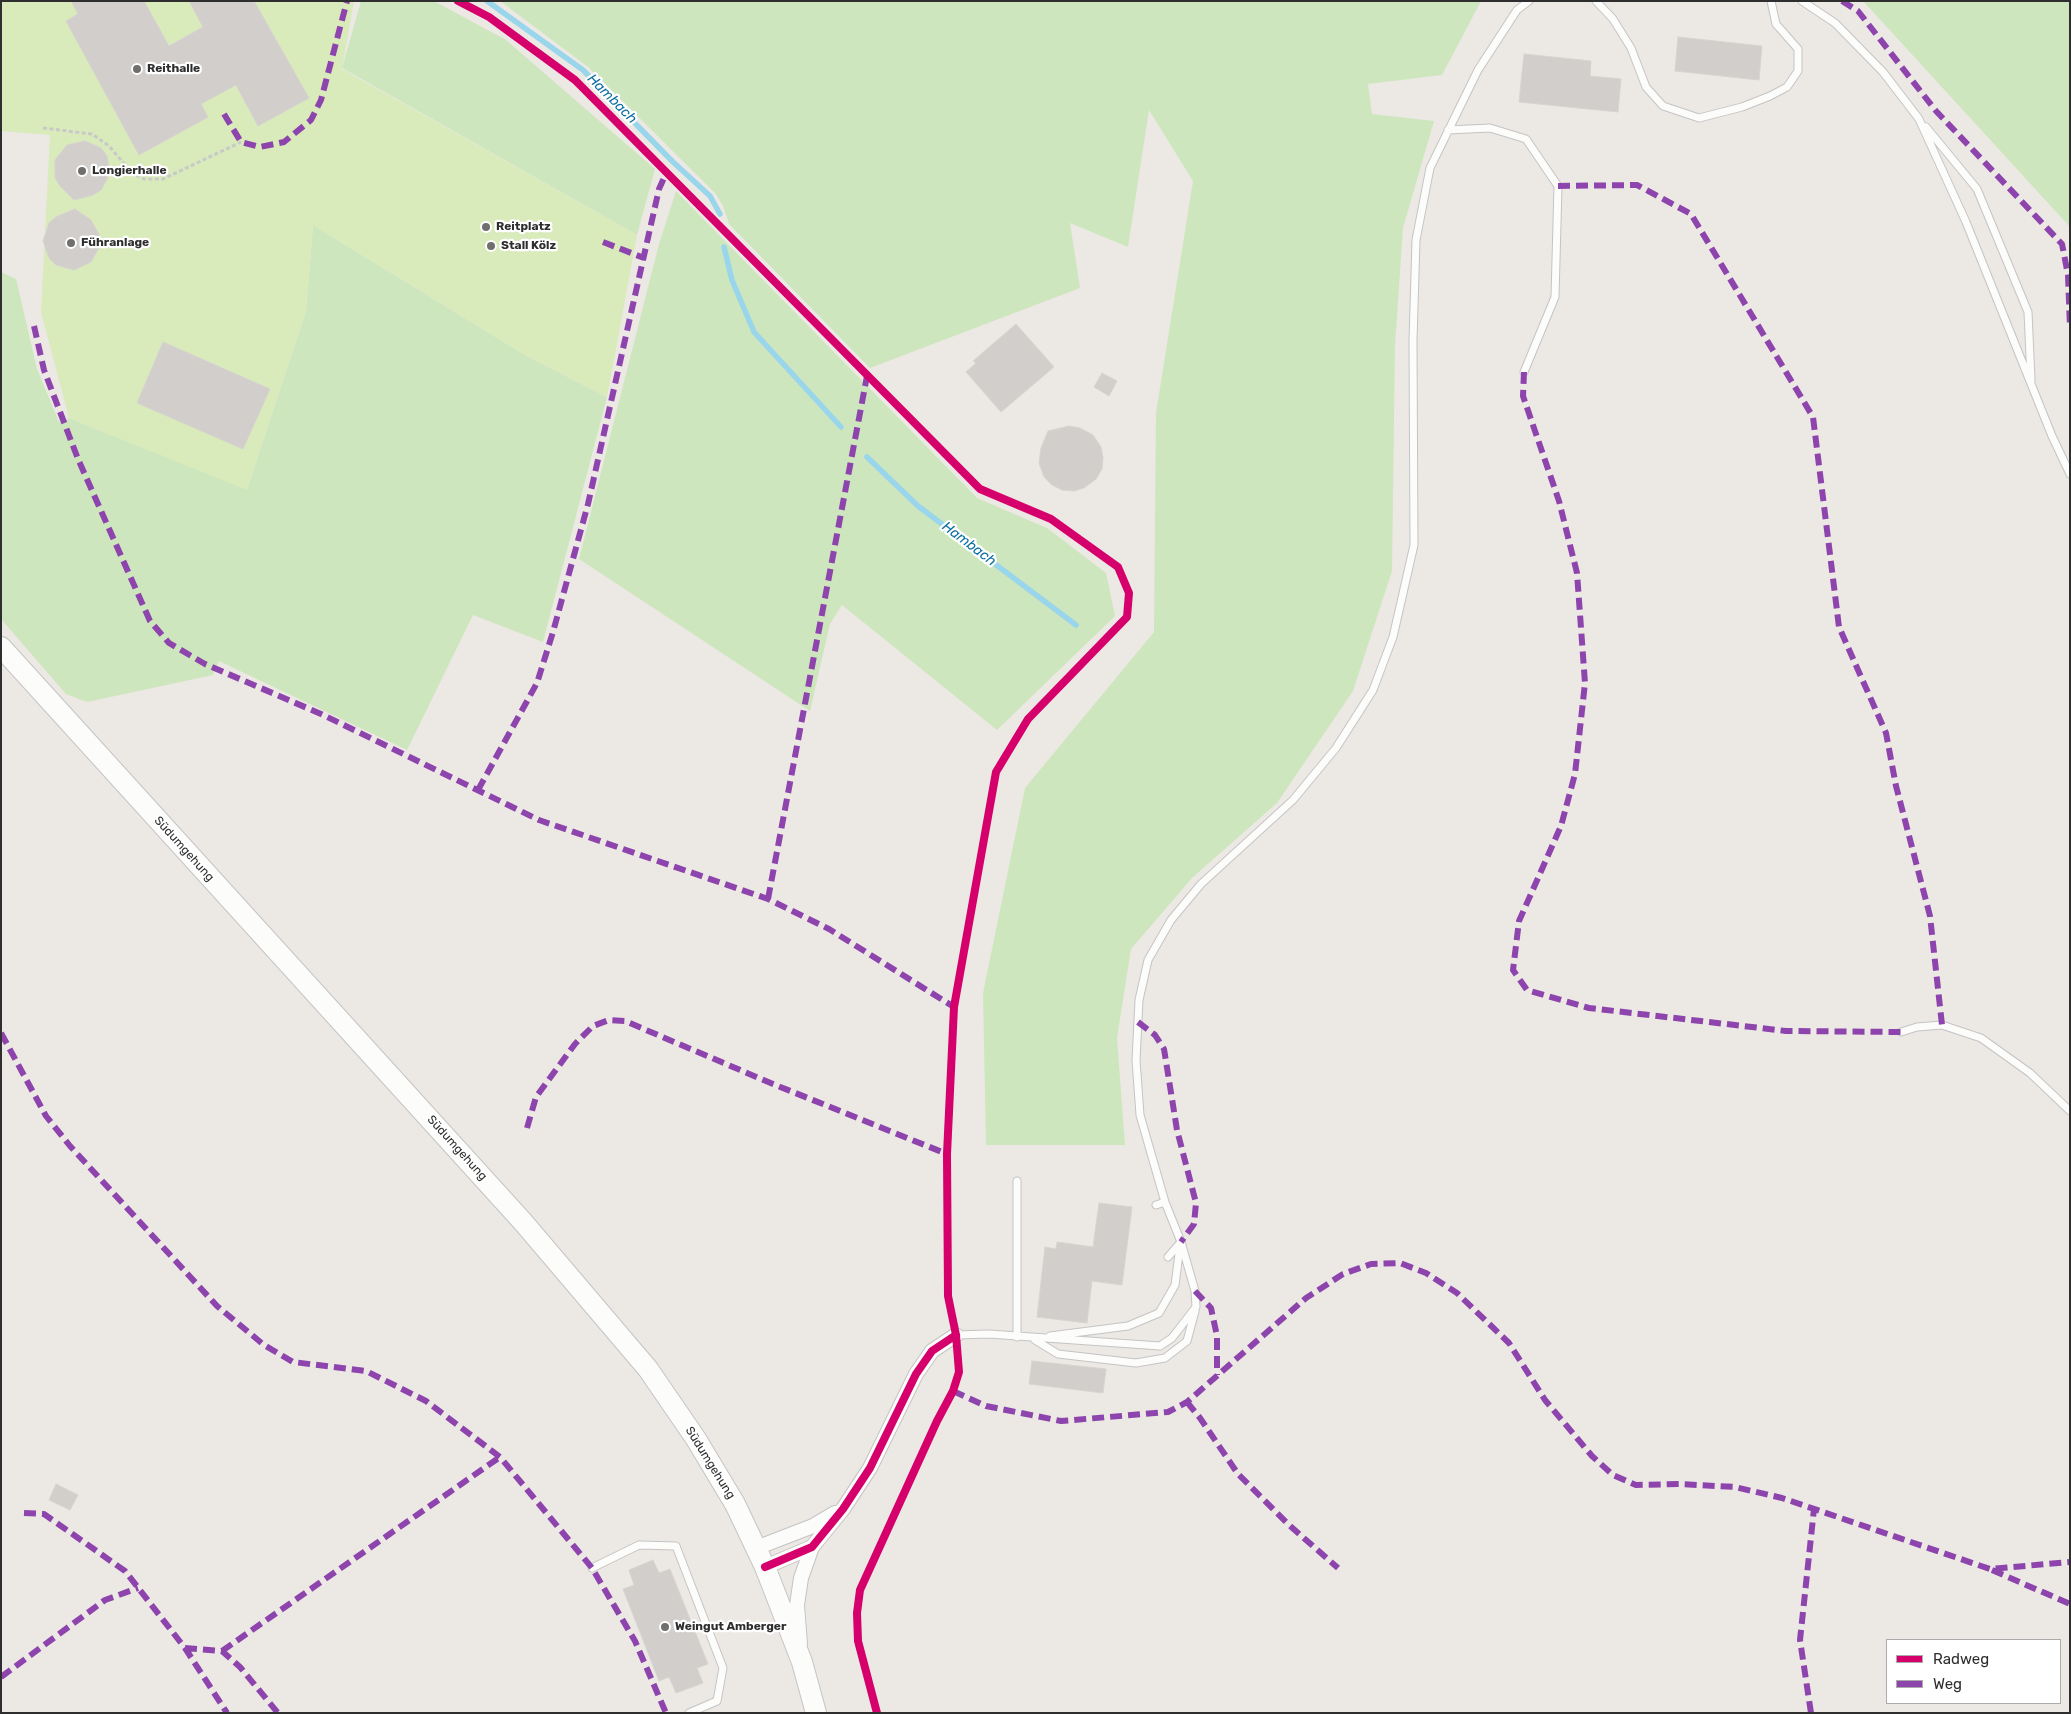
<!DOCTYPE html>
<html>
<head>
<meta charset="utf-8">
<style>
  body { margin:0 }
  #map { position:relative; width:2071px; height:1714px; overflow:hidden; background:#ece8e4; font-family:Rubik,sans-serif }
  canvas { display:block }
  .frame { position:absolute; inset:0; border:2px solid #2e2e2e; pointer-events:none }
  .legend { position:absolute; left:1886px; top:1639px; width:175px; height:65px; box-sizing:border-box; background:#fff; border:1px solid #ababab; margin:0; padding:6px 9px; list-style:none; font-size:15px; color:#2e2e2e }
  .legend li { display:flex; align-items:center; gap:10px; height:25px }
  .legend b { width:25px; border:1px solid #ababab }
</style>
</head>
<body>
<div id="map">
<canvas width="2071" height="1714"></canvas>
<div class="frame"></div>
<ul class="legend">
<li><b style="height:6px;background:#d6006c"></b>Radweg</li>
<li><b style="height:6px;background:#8e44ad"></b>Weg</li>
</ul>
</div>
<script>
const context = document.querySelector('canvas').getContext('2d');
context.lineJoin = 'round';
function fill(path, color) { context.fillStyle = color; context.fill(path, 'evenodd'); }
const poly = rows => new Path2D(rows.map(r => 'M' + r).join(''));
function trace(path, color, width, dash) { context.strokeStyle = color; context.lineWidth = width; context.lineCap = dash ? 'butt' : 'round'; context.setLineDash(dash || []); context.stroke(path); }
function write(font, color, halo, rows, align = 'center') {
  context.font = font + ' Rubik,sans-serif'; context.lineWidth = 4.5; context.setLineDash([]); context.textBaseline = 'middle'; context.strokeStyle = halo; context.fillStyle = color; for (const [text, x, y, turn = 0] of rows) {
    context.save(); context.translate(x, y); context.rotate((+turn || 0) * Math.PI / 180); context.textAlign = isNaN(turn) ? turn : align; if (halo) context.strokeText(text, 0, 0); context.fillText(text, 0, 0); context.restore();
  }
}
const green = poly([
  [361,1,434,1,506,40,655,169,637,235,342,68],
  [500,1,1481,1,1442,75,1368,84,1372,114,1434,121,1403,228,1395,345,1392,571,1353,691,1277,803,1192,878,1131,949,1117,1038,1125,1145,986,1145,983,993,1025,788,1154,632,1156,413,1193,181,1149,110,1128,247,1070,223,1080,288,870,368,729,224,723,206,716,194,588,67],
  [1863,1,2070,1,2070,227],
  [676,191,977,498,1047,528,1106,573,1115,616,997,730,842,605,830,624,810,711,579,559,659,244],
  [313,225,525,355,607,397,543,642,473,615,407,750,219,661,213,675,87,702,66,694,1,619,1,272,16,279,37,369,59,422,69,418,247,489,306,311]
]);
const pitch = poly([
  [1,1,354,1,342,69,637,235,607,397,525,355,313,225,306,311,247,490,69,418,41,312,50,135,1,131]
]);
const stream = poly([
  [487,1,583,70,672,161,710,196,720,214],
  [724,247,732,280,754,332,841,427],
  [867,457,918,506,1076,625]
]);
const building = poly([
  [71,1,144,1,169,46,203,27,189,1,254,1,309,98,258,126,236,85,201,104,208,117,139,155,66,21,78,14,71,1],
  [1678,37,1762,46,1759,80,1675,71,1678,37],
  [1524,54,1591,61,1590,76,1621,79,1618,112,1519,102,1524,54],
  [85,141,101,148,107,156,110,174,101,190,93,195,74,200,60,186,55,178,55,160,67,145,85,141],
  [75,209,91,220,100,236,100,246,91,262,74,270,56,265,49,258,43,241,49,223,56,217,75,209],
  [1016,324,1054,367,1001,412,966,372,976,363,973,361,1016,324],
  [163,342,270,389,243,449,137,403,163,342],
  [1102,373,1117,381,1109,396,1094,387,1102,373],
  [1069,426,1080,428,1093,435,1101,447,1103,458,1102,469,1096,479,1084,488,1074,491,1062,490,1052,485,1044,477,1039,463,1041,448,1048,431,1069,426],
  [1099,1203,1132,1207,1122,1285,1092,1281,1087,1323,1037,1317,1045,1247,1056,1249,1057,1242,1093,1247,1099,1203],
  [1032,1361,1106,1369,1103,1393,1029,1384,1032,1361],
  [56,1484,78,1495,70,1510,49,1500,56,1484],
  [653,1560,659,1573,670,1569,708,1664,697,1668,703,1683,676,1693,669,1677,659,1681,623,1589,634,1585,629,1570,653,1560]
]);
const path = poly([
  [43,128,92,134,109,146,133,174,144,179,163,179,241,142]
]);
const lane = poly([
  [1596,1,1613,19,1631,48,1646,87,1663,106,1699,118,1742,107,1770,96,1787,87,1798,71,1798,49,1776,24,1771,1],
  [1802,1,1835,23,1883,72,1919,119,1966,222,2052,436,2070,474],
  [1926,127,1977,189,2028,312,2031,380],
  [1448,130,1490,128,1526,139,1558,186,1555,297,1524,372],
  [1901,1032,1917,1027,1942,1025,1981,1038,2030,1073,2070,1111],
  [1017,1181,1017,1337],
  [1156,1205,1165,1202],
  [1168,1257,1181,1242],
  [956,1335,989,1334,1160,1346,1172,1338,1196,1307,1195,1291,1181,1242,1165,1202,1140,1115,1136,1060,1139,1000,1148,960,1171,920,1201,884,1293,800,1336,748,1373,690,1393,637,1414,545,1413,341,1416,240,1430,168,1478,70,1517,10,1529,1],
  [1050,1336,1128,1326,1159,1313,1175,1285,1180,1246],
  [1035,1340,1058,1354,1136,1363,1165,1358,1187,1341,1195,1311],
  [592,1568,639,1545,676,1546,723,1668,717,1701,689,1713]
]);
const street = poly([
  [756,1548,813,1526,835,1513],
  [765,1567,812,1547,843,1509,870,1468,916,1374,932,1351,956,1335],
  [800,1644,797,1605,801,1578,812,1547]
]);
const secondary = poly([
  [1,647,523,1222,648,1369,696,1439,735,1504,765,1567,802,1662,816,1713]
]);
const quiet = poly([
  [1842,1,1858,11,1936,111,2062,244,2068,275,2070,328],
  [224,114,241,142,260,147,284,142,311,120,321,100,347,1],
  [1558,186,1637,185,1691,214,1813,417,1839,627,1886,733,1896,786,1930,916,1942,1025],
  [603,242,644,258],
  [34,326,44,370,78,459,150,621,169,643,205,664,321,714,539,820,768,899,829,929,954,1007],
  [1524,372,1523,396,1559,501,1577,573,1585,683,1575,774,1561,826,1519,921,1513,970,1527,990,1589,1008,1786,1031,1901,1032],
  [478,790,537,683,553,632,588,504,659,189,667,171],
  [768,899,867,376],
  [1138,1022,1155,1035,1164,1049,1177,1130,1196,1203,1194,1224,1181,1242],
  [1,1033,46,1116,70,1146,217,1306,264,1345,293,1362,366,1371,426,1401,500,1457,592,1568,635,1641,666,1713],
  [527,1128,536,1097,575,1044,593,1026,609,1020,625,1021,773,1084,947,1154],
  [1195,1291,1211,1308,1217,1336,1217,1375],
  [953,1391,986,1406,1061,1421,1168,1412,1187,1402,1306,1298,1343,1274,1371,1264,1400,1263,1426,1273,1457,1293,1509,1343,1545,1400,1592,1456,1613,1475,1636,1485,1680,1484,1735,1487,1782,1498,1990,1569,2070,1562],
  [1187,1402,1200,1418,1238,1474,1289,1525,1338,1568],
  [24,1513,44,1514,125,1571,185,1648,227,1713],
  [1992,1570,2070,1604],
  [185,1648,222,1651,240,1667,278,1713],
  [222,1651,500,1457],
  [1,1677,105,1600,138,1588],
  [1811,1713,1800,1640,1814,1509]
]);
const cycleway = poly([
  [458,1,489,17,575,80,980,489,1051,519,1118,567,1129,593,1127,617,1028,719,996,772,954,1007,947,1154,948,1296,956,1335,959,1372,953,1391,937,1421,860,1590,857,1613,858,1641,877,1713],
  [765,1567,812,1547,843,1509,870,1468,916,1374,932,1351,956,1335]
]);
const markers = [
  [137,69,5,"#706f6e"],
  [82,171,5,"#706f6e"],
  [486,227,5,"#706f6e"],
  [71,243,5,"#706f6e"],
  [491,246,5,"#706f6e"],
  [665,1627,5,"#706f6e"]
];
const poiNames = [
  ["Reithalle",147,69],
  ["Longierhalle",92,171],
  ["Reitplatz",496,227],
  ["Führanlage",81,243],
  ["Stall Kölz",501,246],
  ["Weingut Amberger",675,1627]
];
const streetNames = [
  ["Südumgehung",184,849,48],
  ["Südumgehung",457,1148,48],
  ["Südumgehung",710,1463,58]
];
const waterNames = [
  ["Hambach",612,99,45],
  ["Hambach",969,544,37]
];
fill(green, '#cee6be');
fill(pitch, '#d9eabb');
trace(stream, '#99d6ec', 5.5);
fill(building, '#d1cecb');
trace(building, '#d7d4d0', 1);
trace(lane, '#c5c4c5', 9);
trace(street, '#c5c4c5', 16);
trace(secondary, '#c5c4c5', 22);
trace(path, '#c9c9c8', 3, [4, 2.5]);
trace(lane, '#fcfcfb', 7);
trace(street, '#fcfcfb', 14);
trace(secondary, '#fcfcfb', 20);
trace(quiet, '#8e44ad', 6, [12, 6]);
trace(cycleway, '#d6006c', 8);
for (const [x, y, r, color] of markers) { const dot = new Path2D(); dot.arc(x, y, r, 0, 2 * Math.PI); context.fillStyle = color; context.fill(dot); trace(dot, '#fff', 2); }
write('bold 12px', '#2e2e2e', '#fff', poiNames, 'left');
write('12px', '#2e2e2e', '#fff', streetNames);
write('italic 14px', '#0d6fa3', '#fff', waterNames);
</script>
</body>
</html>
